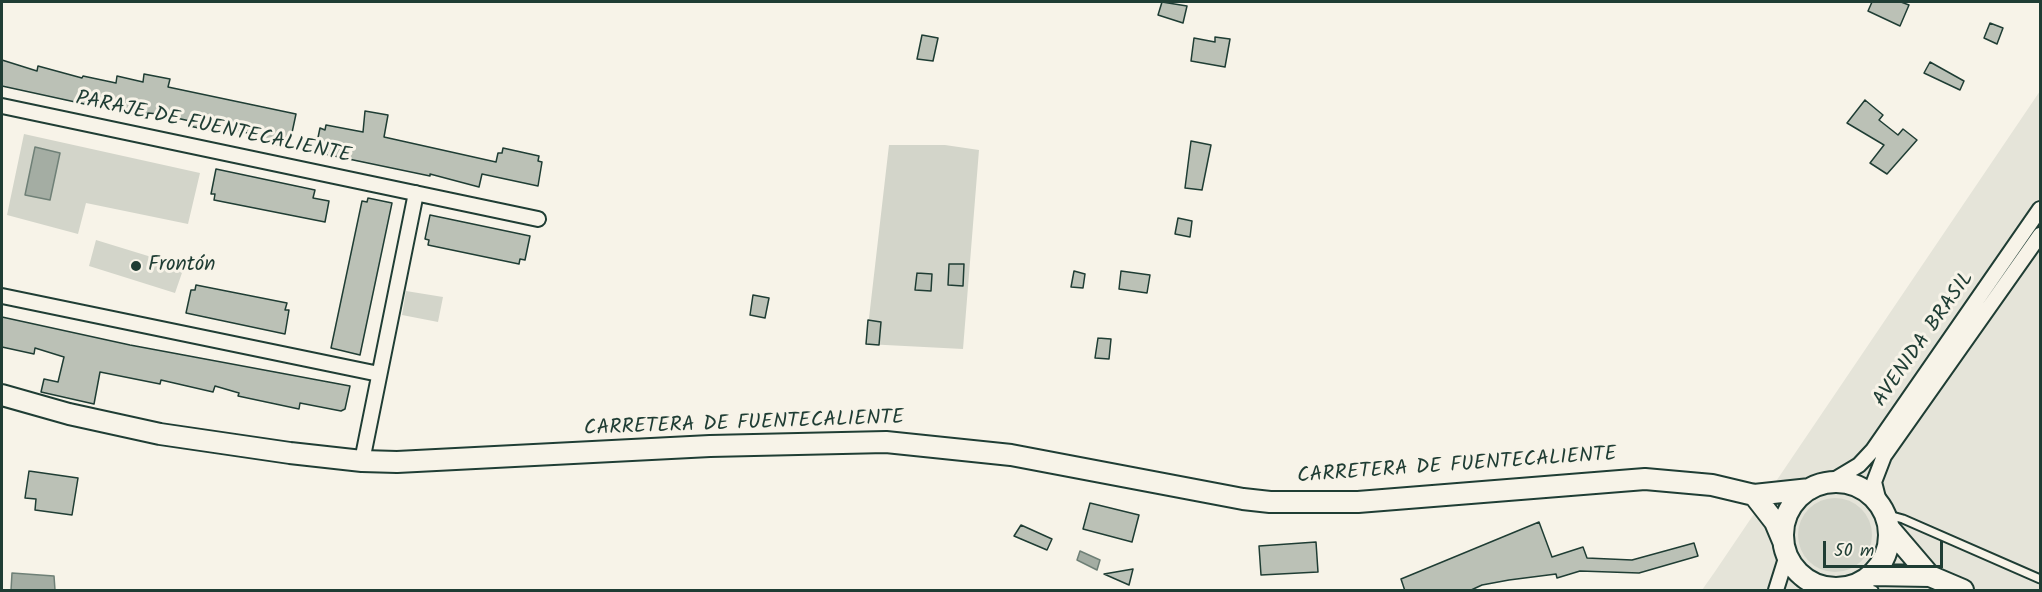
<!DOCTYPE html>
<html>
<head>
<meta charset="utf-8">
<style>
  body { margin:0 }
  #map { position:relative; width:2042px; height:592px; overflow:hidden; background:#f7f3e8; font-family:Kalam,sans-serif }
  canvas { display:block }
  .frame { position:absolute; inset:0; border:3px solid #1f3d34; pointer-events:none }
  .scale { position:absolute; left:1823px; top:541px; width:120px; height:27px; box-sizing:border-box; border:3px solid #1f3d34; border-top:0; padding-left:8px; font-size:18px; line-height:21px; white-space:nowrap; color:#1f3d34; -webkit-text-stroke:4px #f7f3e8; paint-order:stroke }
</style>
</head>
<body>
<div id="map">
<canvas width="2042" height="592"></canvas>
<div class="frame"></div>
<div class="scale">50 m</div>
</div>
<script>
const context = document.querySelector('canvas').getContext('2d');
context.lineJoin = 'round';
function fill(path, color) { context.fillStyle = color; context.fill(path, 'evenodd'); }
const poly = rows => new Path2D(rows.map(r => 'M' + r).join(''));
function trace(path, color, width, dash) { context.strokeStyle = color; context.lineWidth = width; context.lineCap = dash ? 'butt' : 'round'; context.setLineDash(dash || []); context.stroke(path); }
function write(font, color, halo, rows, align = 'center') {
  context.font = font + ' Kalam,sans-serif'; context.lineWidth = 6; context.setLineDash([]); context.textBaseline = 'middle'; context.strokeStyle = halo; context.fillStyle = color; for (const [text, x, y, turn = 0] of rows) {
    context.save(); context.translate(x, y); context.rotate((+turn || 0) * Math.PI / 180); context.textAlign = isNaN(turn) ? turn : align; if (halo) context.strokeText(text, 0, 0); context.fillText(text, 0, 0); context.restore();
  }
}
const built = poly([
  [2040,91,2040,590,1702,590,1714,573]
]);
const green = poly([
  [24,134,200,173,188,224,86,203,78,234,7,215],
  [889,145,945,145,979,150,963,349,866,344],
  [96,240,184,267,175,293,89,266],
  [406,291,443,297,438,322,402,315],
  '1798 535a37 37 0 1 1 74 0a37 37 0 1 1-74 0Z'
]);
const water = poly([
  [35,147,60,153,50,200,25,195,35,147],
  [1080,551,1100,560,1097,570,1077,560,1080,551],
  [12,573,54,576,55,590,11,590,12,573]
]);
const building = poly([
  [1162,2,1187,6,1183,23,1158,15,1162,2],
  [1872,2,1901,2,1909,5,1900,26,1868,11,1872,2],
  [1990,23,2003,28,1997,44,1984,38,1990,23],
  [922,35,938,38,933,61,917,59,922,35],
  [1215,37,1230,39,1225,67,1191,61,1194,38,1215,42,1215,37],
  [2,60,37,71,38,66,82,78,83,76,116,83,117,76,143,82,144,74,170,79,168,87,296,114,290,142,280,140,279,145,265,142,252,139,253,135,244,132,216,127,214,131,189,126,190,121,158,114,148,113,147,118,121,112,122,107,90,100,89,105,2,86,2,60],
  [1930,62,1964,81,1960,90,1924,73,1930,62],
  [1865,100,1883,115,1879,120,1898,135,1903,129,1917,140,1887,174,1870,163,1884,145,1847,123,1865,100],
  [365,111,388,115,384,137,496,162,498,153,502,153,503,148,539,156,538,161,542,162,538,186,482,174,479,187,430,174,430,176,315,152,320,128,325,130,326,125,363,132,365,111],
  [1191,141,1211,145,1202,190,1185,188,1191,141],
  [216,169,315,190,313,198,329,201,325,222,214,200,215,194,211,194,216,169],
  [368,198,392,203,360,355,331,348,362,201,367,202,368,198],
  [430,215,530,236,525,260,520,259,519,264,428,245,429,240,425,239,430,215],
  [1178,218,1192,221,1190,237,1175,234,1178,218],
  [949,264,964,264,963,286,948,285,949,264],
  [1074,271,1085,274,1083,288,1071,287,1074,271],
  [1121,271,1150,275,1147,293,1119,289,1121,271],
  [917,273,932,274,931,291,915,290,917,273],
  [196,285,287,303,285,310,289,310,285,334,186,313,191,290,195,290,196,285],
  [753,295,769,298,765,318,750,315,753,295],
  [2,317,130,345,350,386,345,409,341,411,300,403,299,409,238,396,239,393,215,386,213,392,161,380,160,384,100,372,94,404,41,392,44,379,58,382,64,357,35,348,34,354,2,347,2,317],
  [868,320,881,322,879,345,866,344,868,320],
  [1098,338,1111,339,1109,359,1095,358,1098,338],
  [29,471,78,478,72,515,35,510,36,499,25,498,29,471],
  [1090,503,1139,515,1132,542,1083,529,1090,503],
  [1539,522,1552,557,1583,547,1587,558,1632,560,1694,543,1698,556,1639,573,1580,571,1557,578,1556,574,1509,580,1482,585,1469,591,1405,591,1401,579,1539,522],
  [1021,525,1052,539,1047,550,1014,536,1021,525],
  [1316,542,1318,572,1261,575,1259,546,1316,542],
  [1133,569,1129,585,1104,574,1133,569]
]);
const service = poly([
  [1885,514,1903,519,2040,579],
  [1857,584,1874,590]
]);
const minor = poly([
  [2,106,538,219],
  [2,296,379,374],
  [362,461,416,193],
  [1829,483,1859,465,1873,450,2040,209],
  [1880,506,1874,482,1884,456,2040,235],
  [1776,590,1787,555],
  [1819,590,1827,588]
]);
const secondary = poly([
  [2,395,69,414,160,434,290,453,362,461,397,462,710,446,886,442,1011,455,1243,499,1270,502,1358,502,1645,479,1712,485,1754,495,1810,489],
  '1783 535a53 53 0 1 1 106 0a53 53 0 1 1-106 0Z',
  [1754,495,1775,522,1783,541],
  [1889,528,1930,576],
  [1871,575,1930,576,1963,590]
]);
const markers = [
  [136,266,6,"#1f3d34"]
];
const streetNames = [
  ["PARAJE DE FUENTECALIENTE",213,129,12],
  ["AVENIDA BRASIL",1925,340,-55],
  ["CARRETERA DE FUENTECALIENTE",744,425,-2],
  ["CARRETERA DE FUENTECALIENTE",1457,467,-4]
];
const poiNames = [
  ["Frontón",148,266]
];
fill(built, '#e5e4d9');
fill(green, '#d3d5ca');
fill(water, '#a4ada3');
trace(water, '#6f8077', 1.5);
fill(building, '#bbc1b6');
trace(building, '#1f3d34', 1.5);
trace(service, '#1f3d34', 11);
trace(minor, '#1f3d34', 18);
trace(secondary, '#1f3d34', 24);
trace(service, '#f7f3e8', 7);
trace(minor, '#f7f3e8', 14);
trace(secondary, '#f7f3e8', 20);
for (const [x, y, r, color] of markers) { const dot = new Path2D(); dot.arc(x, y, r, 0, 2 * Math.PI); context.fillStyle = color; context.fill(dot); trace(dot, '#f7f3e8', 2); }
write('21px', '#1f3d34', '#f7f3e8', streetNames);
write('21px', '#1f3d34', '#f7f3e8', poiNames, 'left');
</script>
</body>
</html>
